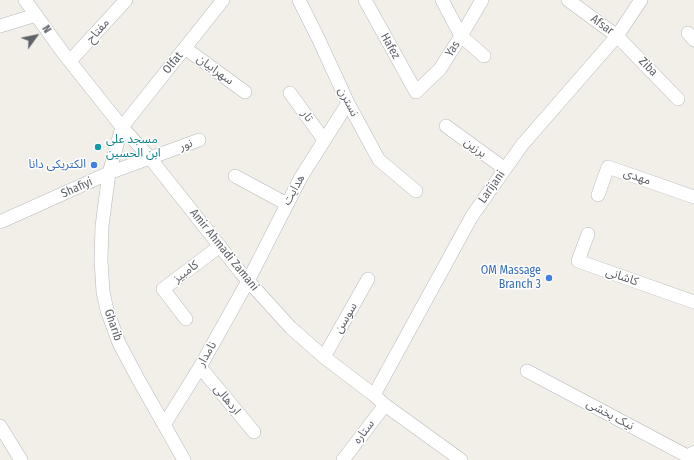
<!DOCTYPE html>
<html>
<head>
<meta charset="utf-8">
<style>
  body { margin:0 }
  #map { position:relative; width:694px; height:460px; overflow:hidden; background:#f1efe8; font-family:"Fira Sans Condensed",sans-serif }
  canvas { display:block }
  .north { position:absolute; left:16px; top:16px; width:40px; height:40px; -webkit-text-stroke:3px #fff; paint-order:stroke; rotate:57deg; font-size:11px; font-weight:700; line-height:16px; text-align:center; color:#5f6368 }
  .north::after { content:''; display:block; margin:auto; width:14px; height:18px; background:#5f6368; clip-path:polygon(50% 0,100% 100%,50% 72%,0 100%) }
</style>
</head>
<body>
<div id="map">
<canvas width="694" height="460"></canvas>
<div class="north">N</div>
</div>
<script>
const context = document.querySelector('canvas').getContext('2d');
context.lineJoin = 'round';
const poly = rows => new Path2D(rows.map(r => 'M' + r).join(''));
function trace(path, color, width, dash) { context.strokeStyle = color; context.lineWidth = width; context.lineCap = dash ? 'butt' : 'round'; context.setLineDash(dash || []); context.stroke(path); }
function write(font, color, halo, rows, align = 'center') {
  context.font = font + ' "Fira Sans Condensed","Noto Sans Arabic",sans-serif'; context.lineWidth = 3; context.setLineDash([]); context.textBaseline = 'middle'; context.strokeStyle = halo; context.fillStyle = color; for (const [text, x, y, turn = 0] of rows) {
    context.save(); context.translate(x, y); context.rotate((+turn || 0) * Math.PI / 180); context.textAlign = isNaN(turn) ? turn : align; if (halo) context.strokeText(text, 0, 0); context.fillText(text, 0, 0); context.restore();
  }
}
const street = poly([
  [25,0,64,54,122,127,150,158,241,273,291,328,324,357,374,395,385,405,461,460],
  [299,0,318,38,348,103,379,160,416,191],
  [365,0,416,92,440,69,461,36,482,0],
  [442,0,461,36,484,56],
  [568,0,617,36,678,99],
  [0,26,36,15],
  [688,33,694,40],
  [185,48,245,92],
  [70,61,126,0],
  [290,93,324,140],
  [446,126,505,169],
  [235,176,287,204],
  [598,195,608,167,694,197],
  [0,222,109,173,122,127,223,0],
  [588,234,578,261,694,302],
  [186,319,163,289,220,246],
  [324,357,368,279],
  [200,367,254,432],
  [527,371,693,459],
  [374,395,472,216,522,145,617,36,641,0],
  [164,425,200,367,248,281,301,177,348,103],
  [0,426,21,460],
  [184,460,137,377,119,343,107,310,103,292,101,260,102,226,109,173,199,140],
  [343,460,385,405]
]);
const secondary = poly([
  [692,460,694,455]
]);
const markers = [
  [98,147,4,"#0f9aa8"],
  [94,165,4,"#3f7fe0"],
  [549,278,4,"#3f7fe0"]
];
const streetNames = [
  ["Afsar",602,25,36],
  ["مفتاح",98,31,-48],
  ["Hafez",390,46,61],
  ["Yas",453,49,-56],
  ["Olfat",173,63,-51],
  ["Ziba",648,67,46],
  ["سهرابیان",215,70,36],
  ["نسترن",348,102,63],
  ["تار",307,116,54],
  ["نور",186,145,-20],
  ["برزین",475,148,36],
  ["مهدی",637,177,19],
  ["Larijani",492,187,-55],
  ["Shafiyi",77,188,-24],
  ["هدایت",294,190,-61],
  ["Amir Ahmadi Zamani",224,250,51],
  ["کامبیز",186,272,-37],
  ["کاشانی",622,277,19],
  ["سوسن",346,318,-60],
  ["Gharib",113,325,71],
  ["نامدار",207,354,-60],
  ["اردهالی",227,400,50],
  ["نیک بخشی",610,415,28],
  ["ستاره",364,432,-53]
];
const cultureNames = [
  ["مسجد علی",106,140],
  ["ابن الحسین",106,154]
];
const shopNames = [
  ["الکتریکی دانا",86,165],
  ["OM Massage",541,271],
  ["Branch 3",541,285]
];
trace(street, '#b5b8bc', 14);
trace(secondary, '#b6babf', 19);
trace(street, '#fff', 13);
trace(secondary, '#fff', 18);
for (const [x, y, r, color] of markers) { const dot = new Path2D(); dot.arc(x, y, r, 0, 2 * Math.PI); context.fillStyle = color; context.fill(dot); trace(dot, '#fff', 1.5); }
write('12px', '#5f6368', '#fff', streetNames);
write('12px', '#0d838f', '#fff', cultureNames, 'left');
write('12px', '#366cbe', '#fff', shopNames, 'right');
</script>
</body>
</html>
